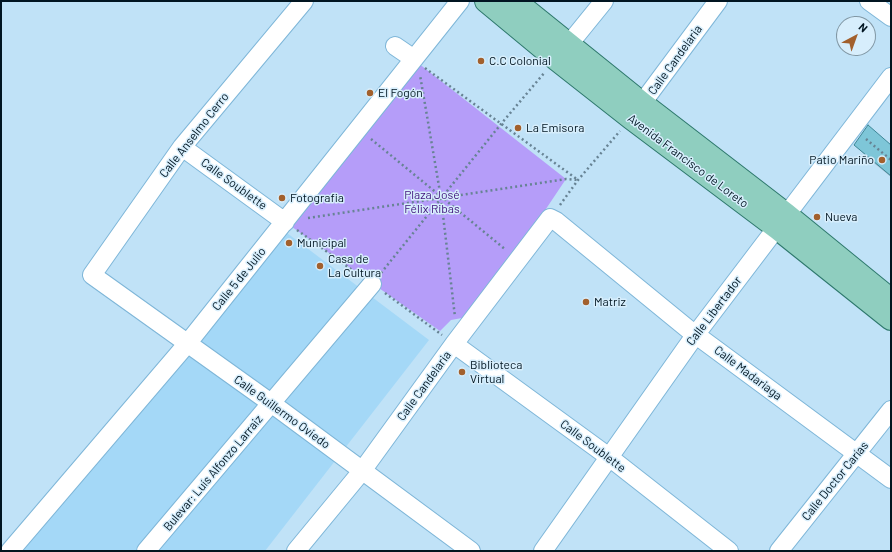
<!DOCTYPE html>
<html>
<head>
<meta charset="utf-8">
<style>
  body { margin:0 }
  #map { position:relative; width:892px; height:552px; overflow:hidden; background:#c0e2f7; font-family:Barlow,sans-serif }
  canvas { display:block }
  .frame { position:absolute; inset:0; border:2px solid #011521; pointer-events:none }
  .north { position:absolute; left:836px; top:16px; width:40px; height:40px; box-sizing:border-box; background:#d7eefc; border:1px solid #8197a4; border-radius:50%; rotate:41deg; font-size:11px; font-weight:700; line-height:16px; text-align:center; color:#011521 }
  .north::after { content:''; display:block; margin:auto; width:14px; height:18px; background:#a2602d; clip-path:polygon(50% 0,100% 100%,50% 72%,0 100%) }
</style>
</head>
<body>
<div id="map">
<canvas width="892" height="552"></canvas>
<div class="frame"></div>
<div class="north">N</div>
</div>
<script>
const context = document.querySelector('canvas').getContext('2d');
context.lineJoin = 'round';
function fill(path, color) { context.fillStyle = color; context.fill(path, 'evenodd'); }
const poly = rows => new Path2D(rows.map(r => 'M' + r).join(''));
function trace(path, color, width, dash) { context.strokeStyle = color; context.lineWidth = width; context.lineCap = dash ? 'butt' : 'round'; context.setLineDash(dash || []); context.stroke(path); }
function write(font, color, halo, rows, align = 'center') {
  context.font = font + ' Barlow,sans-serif'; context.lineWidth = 3; context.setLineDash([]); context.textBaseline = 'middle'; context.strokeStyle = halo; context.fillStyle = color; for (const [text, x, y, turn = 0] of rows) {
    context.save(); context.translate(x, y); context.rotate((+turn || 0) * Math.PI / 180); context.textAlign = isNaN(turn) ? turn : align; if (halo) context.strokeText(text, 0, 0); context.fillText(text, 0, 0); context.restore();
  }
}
const built = poly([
  [283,230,429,340,265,551,17,551]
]);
const green = poly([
  [418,63,566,179,471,321,462,318,451,320,440,331,285,222]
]);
const shadow = poly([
  [855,145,891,146,891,177,869,159]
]);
const building = poly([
  [868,125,891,145,891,176,854,145,868,125]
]);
const path = poly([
  [425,68,578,180],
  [371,139,506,250],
  [866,139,891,160],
  [441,198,566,179,578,180],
  [441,198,455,317],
  [560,205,578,180,620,131],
  [308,218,441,198,420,75],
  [297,230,359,275],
  [381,273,501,124,545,72],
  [385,293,442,335]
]);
const minor = poly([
  [304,1,182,147,92,275,271,403,471,551],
  [869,1,891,17],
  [395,46,414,59],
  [561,54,604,1],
  [634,114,718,1],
  [182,147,285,222],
  [454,344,609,457,729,551],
  [10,551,187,344,460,1],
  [146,551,372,284],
  [296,551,362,471,454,344,550,218,556,221,688,329,891,479],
  [543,551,696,334,891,77],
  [779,551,891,410]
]);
const major = poly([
  [486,1,556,59,631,118,777,228,891,319],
  [515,1,643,104,787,215,891,300]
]);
const markers = [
  [481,61,4,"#a2602d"],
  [370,93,4,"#a2602d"],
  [518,128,4,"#a2602d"],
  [882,160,4,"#a2602d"],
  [282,198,4,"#a2602d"],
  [817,217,4,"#a2602d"],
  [289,243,4,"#a2602d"],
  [320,266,4,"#a2602d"],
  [586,302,4,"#a2602d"],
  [462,372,4,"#a2602d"]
];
const streetNames = [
  ["Calle Candelaria",675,60,-54],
  ["Calle Anselmo Cerro",194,135,-52],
  ["Avenida Francisco de Loreto",688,161,37],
  ["Calle Soublette",234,184,36],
  ["Calle 5 de Julio",239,279,-51],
  ["Calle Libertador",714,311,-53],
  ["Calle Madariaga",748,373,37],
  ["Calle Candelaria",424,386,-54],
  ["Calle Guillermo Oviedo",282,412,36],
  ["Calle Soublette",593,446,37],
  ["Bulevar: Luís Alfonzo Larraiz",213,473,-50],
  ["Calle Doctor Carías",835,481,-51]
];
const poiNames = [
  ["C.C Colonial",489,61],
  ["El Fogón",378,93],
  ["La Emisora",526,128],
  ["Patio Mariño",874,160,"right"],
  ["Fotografia",290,198],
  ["Nueva",825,217],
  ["Municipal",297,243],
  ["Casa de",328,259],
  ["La Cultura",328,273],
  ["Matriz",594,302],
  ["Biblioteca",470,365],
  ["Virtual",470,379]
];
const parkNames = [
  ["Plaza José",432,195],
  ["Félix Ribas",432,209]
];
fill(built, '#a4d8f7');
fill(green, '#b59df9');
fill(shadow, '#0003');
fill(building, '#7ec6d8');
trace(building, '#3d8696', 1);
trace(minor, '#7eb6d8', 20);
trace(major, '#2d786c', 24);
trace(path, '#678394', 2.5, [2, 3]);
trace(minor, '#fff', 18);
trace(major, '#8fcebf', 22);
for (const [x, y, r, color] of markers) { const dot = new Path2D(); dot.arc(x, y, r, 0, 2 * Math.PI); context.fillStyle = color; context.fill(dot); trace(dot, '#d7eefc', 1.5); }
write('12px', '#011521', '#d7eefc', streetNames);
write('12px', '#011521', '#d7eefc', poiNames, 'left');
write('12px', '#3f127b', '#d7eefc', parkNames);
</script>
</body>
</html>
